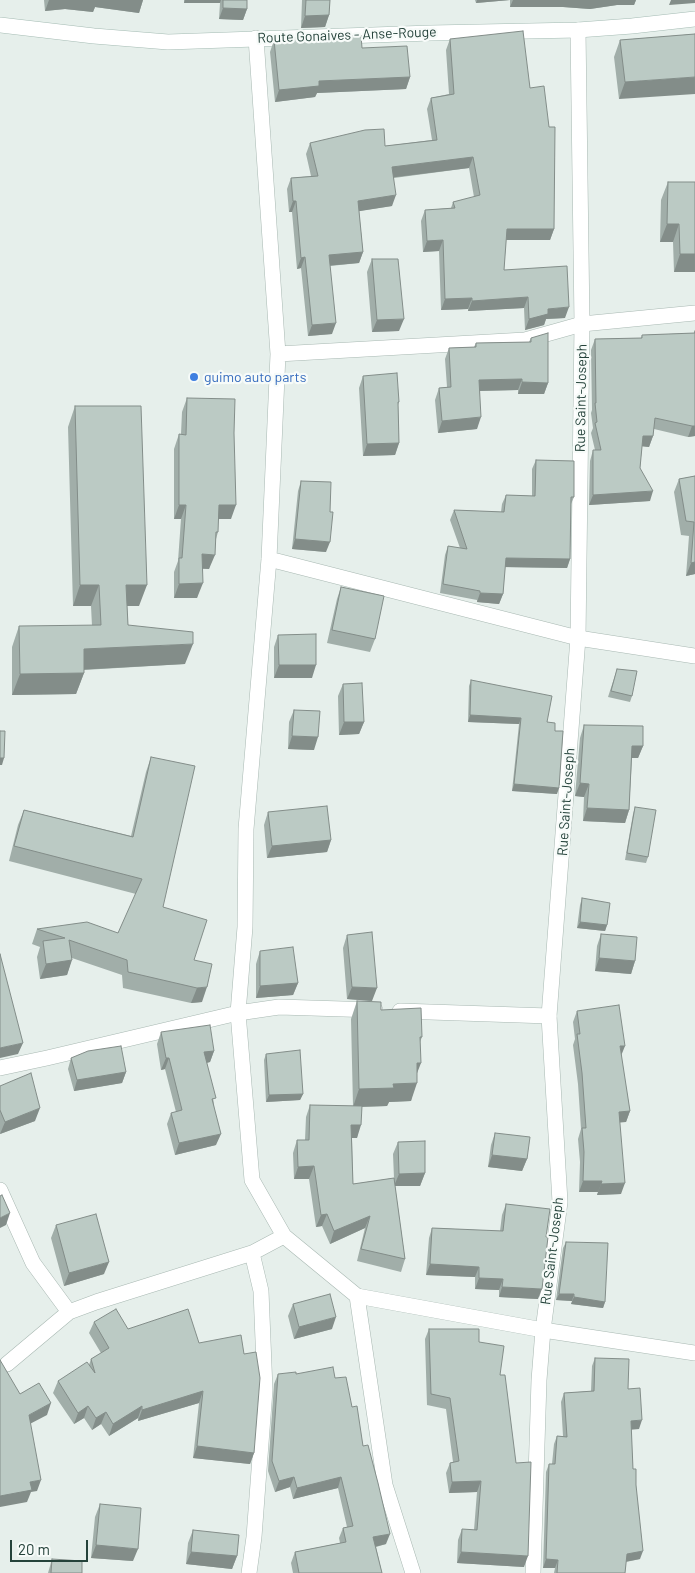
<!DOCTYPE html>
<html>
<head>
<meta charset="utf-8">
<style>
  body { margin:0 }
  #map { position:relative; width:695px; height:1573px; overflow:hidden; background:#e6efeb; font-family:Barlow,sans-serif }
  canvas { display:block }
  .scale { position:absolute; left:10px; top:1540px; width:78px; height:22px; box-sizing:border-box; border:2px solid #24423a; border-top:0; padding-left:6px; font-size:15px; line-height:18px; white-space:nowrap; color:#24423a; -webkit-text-stroke:4px #f7fbf9; paint-order:stroke }
</style>
</head>
<body>
<div id="map">
<canvas width="695" height="1573"></canvas>
<div class="scale">20 m</div>
</div>
<script>
const context = document.querySelector('canvas').getContext('2d');
context.lineJoin = 'round';
const poly = rows => new Path2D(rows.map(r => 'M' + r).join(''));
function trace(path, color, width, dash) { context.strokeStyle = color; context.lineWidth = width; context.lineCap = dash ? 'butt' : 'round'; context.setLineDash(dash || []); context.stroke(path); }
function fill(path, color) { context.fillStyle = color; context.fill(path, 'evenodd'); }
function write(font, color, halo, rows, align = 'center') {
  context.font = font + ' Barlow,sans-serif'; context.lineWidth = 4.5; context.setLineDash([]); context.textBaseline = 'middle'; context.strokeStyle = halo; context.fillStyle = color; for (const [text, x, y, turn = 0] of rows) {
    context.save(); context.translate(x, y); context.rotate((+turn || 0) * Math.PI / 180); context.textAlign = isNaN(turn) ? turn : align; if (halo) context.strokeText(text, 0, 0); context.fillText(text, 0, 0); context.restore();
  }
}
const minor = poly([
  [256,38,278,354,269,559,246,829,245,927,238,1013,252,1180,284,1236,357,1296,543,1330,695,1353],
  [278,354,525,340,582,324,695,313],
  [269,559,578,638,695,656],
  [400,1011,549,1016],
  [0,1068,47,1058,238,1013,279,1007,375,1010],
  [0,1190,33,1263,69,1312,96,1302,252,1253,284,1236],
  [357,1296,385,1485,413,1573],
  [7,1364,69,1312],
  [249,1573,254,1537,265,1390,261,1291,252,1253]
]);
const tertiary = poly([
  [533,1573,539,1380,543,1330,560,1202,549,1016,578,638,582,324,578,30]
]);
const secondary = poly([
  [0,25,94,36,168,42,431,33,578,30,632,26,695,19]
]);
const wall = poly([
  [44,0,143,0,139,13,95,7,93,12,65,9,45,11],
  [184,0,247,0,247,9,243,20,219,19,220,3,184,3],
  [302,0,330,0,329,15,325,27,301,28],
  [475,0,636,0,634,5,617,5,590,9,563,7,510,7,510,0,476,3],
  [695,34,619,99,614,57,620,40],
  [304,35,328,37,362,48,410,77,406,89,317,93,315,97,275,102,270,52,274,40,304,37],
  [450,39,530,88,554,229,550,240,506,240,504,270,565,318,546,319,544,325,525,330,524,308,468,311,468,309,441,310,439,251,423,252,421,221,425,210,451,208,453,202,474,197,469,168,394,178,392,206,359,211,363,252,359,263,330,266,332,334,308,336,301,268,297,269,292,212,289,212,287,189,291,178,311,176,306,154,310,143,385,146,432,140,427,109,431,98,449,94,446,50],
  [668,182,695,272,674,272,673,242,660,242,661,200],
  [372,259,399,331,372,332,367,272],
  [695,331,695,436,688,437,654,429,653,436,649,447,642,446,640,468,650,501,589,505,590,461,593,450,595,450,591,433,593,428,591,413,592,410,591,350,595,339,641,338,642,335,694,333],
  [531,338,548,383,544,394,518,394,518,390,480,391,477,429,438,433,435,400,439,388,447,387,445,359,449,348,474,347,476,343,529,342],
  [363,376,399,402,398,405,399,443,395,455,363,456,359,388],
  [187,398,234,433,231,519,218,519,218,532,216,539,209,569,203,569,197,598,174,598,174,572,178,561,181,519,174,519,174,449,179,434,181,434,182,412],
  [75,406,139,606,127,606,128,625,185,664,84,670,84,673,76,694,12,695,12,647,19,626,92,626,91,606,73,606,68,427],
  [536,460,574,497,571,504,570,559,567,568,505,567,503,594,499,604,477,602,477,600,440,593,445,555,448,546,460,548,450,520,454,510,501,512,502,504,506,495,532,496,532,469],
  [695,476,695,574,686,576,689,536,681,535,674,492,679,479],
  [301,481,326,552,292,549,298,491],
  [341,587,375,639,370,652,327,643,337,599],
  [278,635,312,678,274,678,274,647],
  [617,669,632,696,630,702,608,697],
  [471,680,547,722,555,731,557,794,512,791,519,724,468,722,469,686],
  [343,684,364,722,359,734,339,735,338,696],
  [294,710,314,750,288,749,289,722],
  [584,725,643,746,638,758,632,758,629,810,625,823,583,821,584,797,575,796,580,738],
  [151,757,163,907,194,960,202,1002,191,1003,123,988,122,975,72,958,67,975,40,979,37,957,40,947,32,944,37,929,118,933,136,894,9,861,18,825,24,810,131,836,146,772],
  [635,807,648,857,646,863,625,860,633,814],
  [268,812,331,840,327,852,267,858,264,825],
  [582,898,607,925,605,931,577,928,580,905],
  [601,934,635,961,631,974,595,971,597,946],
  [347,935,372,1001,347,999,343,948],
  [260,951,298,983,293,995,256,998,256,964],
  [357,1001,381,1010,422,1037,420,1042,417,1073,411,1101,389,1102,387,1106,362,1107,357,1138,352,1138,353,1184,394,1178,393,1154,398,1142,425,1173,420,1186,395,1186,405,1259,401,1272,357,1261,365,1228,330,1244,322,1226,316,1227,309,1179,294,1179,293,1153,297,1140,305,1140,306,1117,310,1105,353,1106,351,1019],
  [577,1011,621,1056,630,1111,626,1122,620,1122,621,1194,597,1195,598,1192,579,1192,580,1162,578,1139,581,1129,578,1084,573,1045,575,1039,573,1022],
  [161,1032,214,1051,210,1062,207,1063,214,1104,216,1145,175,1155,167,1124,171,1113,176,1112,165,1069,161,1070,157,1044],
  [266,1054,303,1094,300,1100,266,1102,264,1060],
  [71,1058,126,1072,122,1083,74,1091,68,1069],
  [0,1086,35,1121,0,1134],
  [495,1133,527,1159,522,1171,488,1167,491,1145],
  [506,1204,538,1299,499,1297,499,1290,475,1289,475,1277,426,1275,429,1238,432,1228,500,1231,502,1215],
  [56,1225,104,1274,64,1286,51,1238],
  [566,1242,605,1302,603,1308,571,1304,572,1301,556,1300,563,1248],
  [293,1304,332,1329,294,1339,288,1316],
  [94,1322,199,1343,254,1453,250,1464,193,1458,199,1403,138,1421,138,1418,109,1436,101,1424,92,1430,84,1418,74,1424,53,1393,58,1381,89,1365,91,1359,101,1353,89,1333],
  [429,1329,479,1342,500,1375,524,1567,457,1563,458,1540,462,1529,474,1530,477,1492,449,1493,446,1473,450,1463,453,1462,446,1409,427,1405,425,1339],
  [595,1358,628,1389,639,1429,631,1429,633,1469,636,1485,640,1559,626,1562,625,1573,554,1573,555,1568,543,1568,546,1472,549,1464,552,1464,554,1444,557,1436,563,1436,561,1402,564,1393,591,1391,592,1366],
  [278,1374,296,1374,335,1378,352,1407,363,1446,386,1544,376,1547,382,1573,293,1573,291,1563,295,1552,340,1543,339,1538,343,1528,347,1527,338,1488,293,1499,290,1487,275,1492,268,1471,274,1384],
  [100,1504,133,1561,91,1558,95,1517],
  [193,1530,237,1556,232,1569,186,1564,188,1543],
  [52,1559,82,1573,48,1573]
]);
const shadedWall = poly([
  [49,0,143,0,139,13,95,7,93,12,65,9,45,11],
  [185,0,221,0,220,3,184,3],
  [477,0,510,0,476,3],
  [513,0,636,0,634,5,617,5,590,9,563,7,510,7],
  [671,0,695,0,695,3,669,5],
  [223,8,247,9,243,20,219,19],
  [329,15,325,27,301,28,305,16],
  [410,77,406,89,317,93,315,97,275,102,279,90,319,81],
  [695,77,695,94,619,99,625,82],
  [473,157,469,168,388,178,392,167],
  [396,195,392,206,354,212,358,201],
  [293,201,296,201,292,212,289,212],
  [667,224,679,224,673,242,660,242],
  [507,229,554,229,550,240,503,240],
  [443,240,439,251,423,252,427,241],
  [363,252,359,263,325,266,329,255],
  [680,254,695,254,695,272,674,272],
  [305,257,301,268,297,269,301,258],
  [528,297,524,308,468,311,472,301],
  [472,298,468,309,441,310,445,299],
  [569,307,565,318,546,319,544,325,525,330,529,319,548,309],
  [404,319,399,331,372,332,377,320],
  [336,323,332,334,308,336,312,325],
  [522,379,518,390,475,391,479,380],
  [522,382,548,383,544,394,518,394],
  [481,417,477,429,438,433,442,421],
  [692,426,695,426,695,436,688,437],
  [643,436,653,436,649,447,639,446],
  [399,443,395,455,363,456,367,444],
  [653,491,650,501,589,505,593,495],
  [179,505,186,505,181,519,174,519],
  [219,505,236,505,231,519,213,519],
  [295,539,330,542,326,552,292,549],
  [202,554,215,555,209,569,197,568],
  [506,558,570,559,567,568,502,567],
  [695,562,695,574,686,576,691,563],
  [203,583,197,598,174,598,179,584],
  [80,585,99,585,91,606,73,606],
  [126,585,147,585,139,606,118,606],
  [480,593,503,594,499,604,477,602],
  [193,644,185,664,76,670,84,649],
  [279,665,316,665,312,678,274,678],
  [84,673,76,694,12,695,20,674],
  [470,715,521,718,519,724,468,722],
  [344,722,364,722,359,734,339,735],
  [292,736,318,737,314,750,288,749],
  [632,746,643,746,638,758,628,758],
  [0,758,4,758,2,765,0,765],
  [580,783,589,784,584,797,575,796],
  [514,784,559,788,557,794,512,791],
  [587,808,629,810,625,823,583,821],
  [331,840,327,852,267,858,272,846],
  [580,922,607,925,605,931,577,928],
  [599,958,635,961,631,974,595,971],
  [72,960,67,975,40,979,46,964],
  [298,983,293,995,256,998,260,986],
  [207,987,202,1002,191,1003,197,988],
  [352,987,377,988,372,1001,347,999],
  [23,1043,18,1054,0,1058,0,1048],
  [620,1046,625,1046,621,1056],
  [214,1051,210,1062,200,1064,204,1052],
  [166,1058,169,1058,165,1069,161,1070],
  [417,1063,421,1063,414,1081],
  [126,1072,122,1083,74,1091,77,1080],
  [417,1083,411,1101,389,1102,387,1106,353,1107,359,1089,393,1084],
  [303,1094,300,1100,266,1102,269,1095],
  [40,1108,35,1121,0,1134,5,1122],
  [630,1111,626,1122,615,1123,619,1112],
  [351,1125,361,1125,357,1138,347,1138],
  [221,1134,216,1145,175,1155,179,1143],
  [492,1155,527,1159,522,1171,488,1167],
  [314,1166,309,1179,294,1179,298,1167],
  [425,1173,420,1186,394,1186,399,1174],
  [583,1181,602,1181,598,1192,579,1192],
  [625,1183,621,1194,597,1195,601,1184],
  [10,1213,6,1225,0,1228,0,1218],
  [327,1214,322,1226,316,1227,321,1215],
  [370,1216,365,1228,330,1244,334,1231],
  [109,1262,104,1274,64,1286,69,1273],
  [430,1264,479,1267,475,1277,426,1275],
  [479,1278,503,1279,499,1290,475,1289],
  [502,1287,542,1289,538,1299,499,1297],
  [559,1294,574,1294,572,1301,556,1300],
  [574,1297,605,1302,603,1308,571,1304],
  [336,1317,332,1329,294,1339,299,1327],
  [203,1391,199,1403,138,1421,142,1410],
  [51,1403,47,1415,24,1427,29,1415],
  [88,1406,84,1418,74,1424,78,1413],
  [142,1406,138,1418,109,1436,113,1424],
  [106,1412,101,1424,92,1430,96,1418],
  [642,1420,639,1429,628,1430,631,1421],
  [197,1446,254,1453,250,1464,193,1458],
  [294,1477,290,1487,275,1492,279,1481],
  [341,1477,338,1488,293,1499,297,1488],
  [41,1480,37,1491,31,1492,27,1502,0,1507,0,1496,30,1482],
  [481,1481,477,1492,449,1493,452,1482],
  [390,1534,386,1544,370,1548,373,1537],
  [96,1545,138,1549,133,1561,91,1558],
  [643,1551,640,1559,624,1562,627,1554],
  [191,1552,237,1556,232,1569,186,1564],
  [461,1552,528,1556,524,1567,457,1563],
  [546,1559,558,1560,555,1568,543,1568]
]);
const building = poly([
  [223,0,247,0,247,9,223,8,223,0],
  [306,0,330,0,329,15,305,16,306,0],
  [523,31,530,88,544,86,549,127,555,127,554,229,507,229,504,270,567,266,569,307,548,309,548,314,529,319,528,297,472,301,472,298,445,299,443,240,427,241,425,210,455,208,453,202,480,195,473,157,392,167,396,195,358,201,363,252,329,255,336,323,312,325,305,257,301,258,296,201,293,201,291,178,318,176,310,143,365,130,384,129,385,146,437,140,431,98,454,94,450,39,523,31],
  [328,34,328,37,361,35,362,48,407,46,410,77,319,81,319,86,279,90,274,40,304,37,304,35,328,34],
  [695,34,695,77,625,82,620,40,695,34],
  [668,182,695,182,695,254,680,254,679,224,667,224,668,182],
  [372,259,398,259,404,319,377,320,372,259],
  [695,331,695,426,692,426,655,418,653,436,643,436,640,468,653,491,593,495,593,450,601,450,595,423,597,422,595,403,596,403,595,339,642,338,642,335,695,333,695,331],
  [548,333,548,383,522,382,522,379,479,380,481,417,442,421,439,388,451,387,449,348,476,347,476,343,531,342,531,338,548,333],
  [397,373,399,402,398,402,399,443,367,444,363,376,397,373],
  [187,398,235,399,234,433,236,505,219,505,218,532,216,532,215,555,202,554,203,583,179,584,179,558,182,558,186,505,179,505,179,434,186,435,187,398],
  [75,406,141,406,147,585,126,585,128,625,193,632,193,644,84,649,84,673,20,674,19,626,101,625,99,585,80,585,75,406],
  [536,460,574,461,574,497,571,497,570,559,506,558,503,594,480,593,480,591,443,584,448,546,467,549,454,510,504,512,506,495,535,496,536,460],
  [695,476,695,562,691,563,694,522,686,521,679,479,695,476],
  [301,481,331,482,330,512,333,512,330,542,295,539,301,481],
  [341,587,384,596,375,639,332,630,341,587],
  [316,634,316,665,279,665,278,635,316,634],
  [617,669,637,671,632,696,611,691,617,669],
  [471,680,552,696,547,722,555,723,555,731,563,731,559,788,514,784,521,718,470,715,471,680],
  [362,683,364,722,344,722,343,684,362,683],
  [294,710,320,711,318,737,292,736,294,710],
  [584,725,643,726,643,746,632,746,629,810,587,808,589,784,580,783,584,725],
  [0,731,5,731,4,758,0,758,0,731],
  [151,757,195,766,163,907,207,920,194,960,212,964,207,987,197,988,128,972,127,960,69,940,72,960,46,964,43,941,65,938,37,929,87,922,118,933,142,879,14,846,24,810,133,837,151,757],
  [327,806,331,840,272,846,268,812,327,806],
  [635,807,656,810,648,857,627,853,635,807],
  [582,898,610,903,607,925,580,922,582,898],
  [372,932,377,988,352,987,347,935,372,932],
  [601,934,637,937,635,961,599,958,601,934],
  [293,947,298,983,260,986,260,951,293,947],
  [0,954,23,1043,0,1048,0,954],
  [357,1001,381,1002,381,1010,421,1008,422,1037,420,1037,421,1063,417,1063,417,1083,393,1084,394,1088,359,1089,357,1001],
  [619,1005,625,1046,620,1046,630,1111,619,1112,625,1183,601,1184,602,1181,583,1181,584,1152,582,1128,586,1128,582,1073,577,1034,580,1034,577,1011,619,1005],
  [210,1025,214,1051,204,1052,216,1098,212,1099,221,1134,179,1143,171,1113,182,1110,169,1058,166,1058,161,1032,210,1025],
  [121,1046,126,1072,77,1080,71,1058,88,1051,121,1046],
  [300,1050,303,1094,269,1095,266,1054,300,1050],
  [31,1073,40,1108,5,1122,0,1110,0,1086,31,1073],
  [310,1105,362,1106,361,1125,351,1125,353,1184,394,1178,405,1259,361,1249,370,1216,334,1231,327,1214,321,1215,314,1166,298,1167,297,1140,309,1140,310,1105],
  [495,1133,530,1137,527,1159,492,1155,495,1133],
  [425,1141,425,1173,399,1174,398,1142,425,1141],
  [2,1195,10,1213,0,1218,0,1196,2,1195],
  [506,1204,550,1209,546,1237,548,1237,542,1289,502,1287,503,1279,479,1278,479,1267,430,1264,432,1228,503,1231,506,1204],
  [96,1214,109,1262,69,1273,56,1225,96,1214],
  [566,1242,608,1243,605,1302,574,1297,574,1294,559,1294,566,1242],
  [330,1294,336,1317,299,1327,293,1304,330,1294],
  [116,1309,128,1329,188,1309,199,1343,241,1335,244,1354,256,1352,260,1378,254,1453,197,1446,203,1391,142,1410,142,1406,113,1424,106,1412,96,1418,88,1406,78,1413,58,1381,87,1362,95,1373,91,1359,109,1348,94,1322,116,1309],
  [429,1329,479,1329,479,1342,504,1346,500,1375,505,1375,516,1463,531,1462,528,1556,461,1552,462,1529,477,1530,481,1481,452,1482,450,1463,459,1461,450,1398,431,1394,429,1329],
  [595,1358,629,1359,628,1389,640,1388,642,1420,631,1421,633,1469,636,1469,636,1485,643,1551,627,1554,625,1573,557,1573,558,1560,546,1559,549,1464,555,1464,557,1436,567,1437,564,1393,594,1391,595,1358],
  [0,1360,20,1394,39,1383,51,1403,29,1415,41,1480,30,1482,32,1490,0,1496,0,1360],
  [333,1367,335,1378,346,1377,352,1407,357,1406,363,1446,368,1445,378,1483,390,1534,373,1537,382,1573,299,1573,295,1552,346,1542,343,1528,353,1526,341,1477,297,1488,294,1477,279,1481,272,1461,278,1374,296,1372,296,1374,333,1367],
  [100,1504,141,1508,138,1549,96,1545,100,1504],
  [193,1530,239,1535,237,1556,191,1552,193,1530],
  [52,1559,82,1561,82,1573,51,1573,52,1559]
]);
const markers = [
  [194,377,5,"#3f7fe0"]
];
const streetNames = [
  ["Route Gonaives - Anse-Rouge",347,35,-2],
  ["Rue Saint-Joseph",581,398,-89],
  ["Rue Saint-Joseph",566,802,-86],
  ["Rue Saint-Joseph",552,1251,-83]
];
const shopNames = [
  ["guimo auto parts",204,377]
];
trace(minor, '#a8b8b2', 16);
trace(tertiary, '#a8b8b2', 16);
trace(secondary, '#a4bbb3', 16);
trace(minor, '#fff', 15);
trace(tertiary, '#fff', 15);
trace(secondary, '#fff', 15);
fill(wall, '#a1aea9');
fill(shadedWall, '#838d89');
fill(building, '#bbcac4');
trace(building, '#838d89', 1);
for (const [x, y, r, color] of markers) { const dot = new Path2D(); dot.arc(x, y, r, 0, 2 * Math.PI); context.fillStyle = color; context.fill(dot); trace(dot, '#f7fbf9', 2); }
write('14px', '#24423a', '#f7fbf9', streetNames);
write('14px', '#366cbe', '#f7fbf9', shopNames, 'left');
</script>
</body>
</html>
